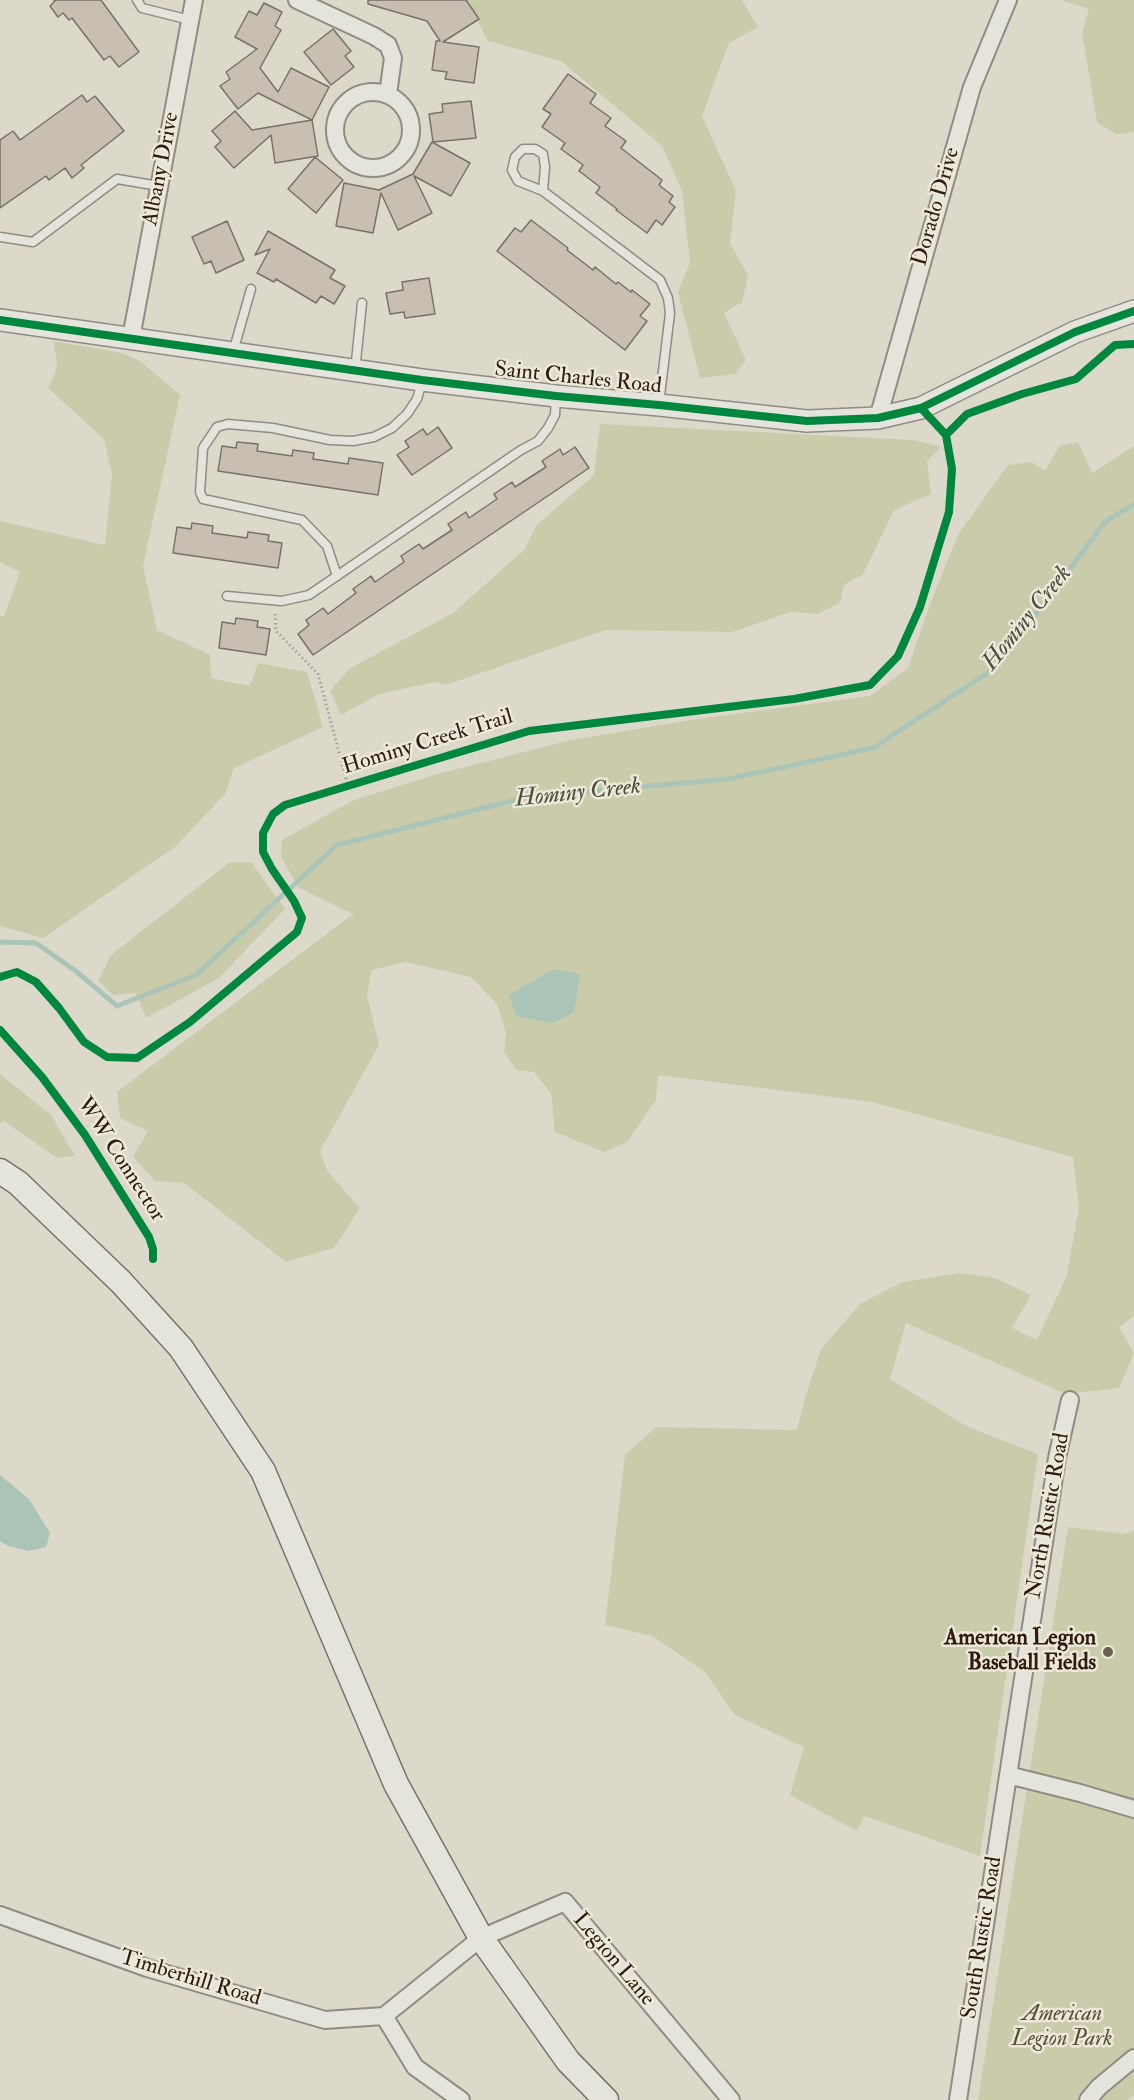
<!DOCTYPE html>
<html>
<head>
<meta charset="utf-8">
<style>
  body { margin:0 }
  canvas { display:block; background:#dcd9cb }
</style>
</head>
<body>
<canvas width="1134" height="2100"></canvas>
<script>
const context = document.querySelector('canvas').getContext('2d');
context.lineJoin = 'round';
function fill(path, color) { context.fillStyle = color; context.fill(path, 'evenodd'); }
const poly = rows => new Path2D(rows.map(r => 'M' + r).join(''));
function trace(path, color, width, dash) { context.strokeStyle = color; context.lineWidth = width; context.lineCap = dash ? 'butt' : 'round'; context.setLineDash(dash || []); context.stroke(path); }
function write(font, color, halo, rows, align = 'center') {
  context.font = font + ' "IM FELL Double Pica",serif'; context.lineWidth = 5; context.setLineDash([]); context.textBaseline = 'middle'; context.strokeStyle = halo; context.fillStyle = color; for (const [text, x, y, turn = 0] of rows) {
    context.save(); context.translate(x, y); context.rotate((+turn || 0) * Math.PI / 180); context.textAlign = isNaN(turn) ? turn : align; if (halo) context.strokeText(text, 0, 0); context.fillText(text, 0, 0); context.restore();
  }
}
const green = poly([
  [467,0,742,0,758,27,729,43,702,116,736,191,730,243,748,276,742,302,724,313,746,360,735,374,700,378,678,292,690,263,682,191,662,146,561,61,488,41],
  [1060,0,1134,0,1134,132,1116,134,1097,122,1082,33,1089,9],
  [53,341,122,353,140,361,180,395,143,566,157,630,210,655,211,678,250,686,258,663,307,672,323,727,234,768,225,794,176,846,43,938,0,926,0,616,4,616,20,572,0,562,0,521,105,545,112,474,104,439,48,388,55,374,57,362],
  [600,424,913,440,941,447,927,461,931,494,894,510,863,574,843,586,841,602,818,614,791,612,732,632,606,630,446,685,435,682,379,694,341,715,330,691,349,669,453,613,525,549,536,526,594,475],
  [1078,442,1092,473,1134,446,1134,1316,1119,1327,1134,1353,1119,1388,1066,1394,906,1323,890,1379,968,1427,1038,1454,980,1856,864,1816,857,1831,790,1795,804,1747,735,1715,705,1672,652,1636,605,1625,625,1455,656,1427,797,1430,805,1398,821,1349,860,1304,902,1282,960,1273,995,1278,1031,1295,1012,1328,1037,1340,1067,1275,1079,1207,1073,1157,872,1102,658,1075,656,1100,627,1142,604,1152,555,1132,551,1093,534,1072,516,1070,504,1052,506,1033,497,1004,471,977,406,962,372,970,367,995,379,1045,320,1151,328,1172,360,1208,334,1248,286,1262,184,1183,155,1181,133,1157,148,1131,120,1118,117,1092,353,914,299,888,281,857,282,840,354,800,434,775,571,740,690,720,870,696,908,668,933,596,959,533,1008,465,1032,462,1045,471,1059,446],
  [230,862,251,862,285,909,219,978,146,1018,136,993,113,995,98,981,111,955],
  [0,1074,51,1115,75,1156,57,1158,4,1121,0,1123],
  [1068,1527,1124,1534,1134,1530,1134,2095,1127,2100,978,2100]
]);
const water = poly([
  [554,969,580,974,574,1012,553,1023,516,1016,509,995],
  [0,1475,29,1499,50,1533,46,1547,29,1551,8,1546,0,1541]
]);
const stream = poly([
  [0,942,36,943,77,972,117,1006,196,975,337,845,527,797,728,779,873,748,995,668,1105,522,1134,504]
]);
const building = poly([
  [54,0,101,0,139,52,119,67,110,56,104,60,72,18,69,20,63,13,58,17,50,6,55,1,54,0],
  [368,0,466,0,479,19,443,42,479,47,474,83,445,79,447,72,432,70,436,41,440,41,427,21,368,4,368,0],
  [264,3,282,12,275,26,281,30,260,68,278,92,291,68,329,87,312,120,258,93,238,109,220,86,230,79,226,72,257,49,235,37,249,11,257,15,264,3],
  [333,29,351,51,345,56,354,67,331,85,304,52,333,29],
  [568,74,596,94,590,103,611,118,605,126,626,141,621,148,662,180,659,185,673,196,669,202,675,207,662,225,656,220,647,233,616,210,617,209,596,193,600,187,579,171,583,165,561,149,565,143,542,127,551,114,543,109,568,74],
  [82,95,87,102,95,96,124,131,81,165,84,168,72,178,65,168,49,180,46,176,0,208,0,140,13,131,20,140,82,95],
  [471,101,476,138,433,142,429,114,443,112,442,104,471,101],
  [235,111,252,130,312,120,318,156,275,163,271,135,234,168,215,147,221,141,212,131,235,111],
  [432,142,470,163,451,196,414,176,432,213,398,230,381,193,373,233,336,226,344,183,379,190,413,174,432,142],
  [315,157,343,180,316,213,288,189,315,157],
  [531,220,568,248,567,250,593,270,595,267,616,284,618,282,631,292,632,290,650,304,640,316,647,321,625,350,497,251,515,228,521,232,531,220],
  [227,221,244,260,216,273,211,261,204,264,192,237,227,221],
  [268,231,335,270,330,278,345,286,334,304,321,296,316,303,276,279,274,282,257,273,270,249,255,255,268,231],
  [429,278,435,314,405,318,404,312,390,314,386,293,403,290,402,282,429,278],
  [438,427,452,448,412,475,397,455,409,447,405,441,423,429,427,435,438,427],
  [237,442,258,444,257,451,292,456,293,450,314,453,313,459,348,464,349,458,383,463,378,495,218,471,222,446,236,448,237,442],
  [575,447,589,468,313,655,298,634,309,625,306,620,323,608,328,614,356,593,353,589,371,576,375,582,404,562,401,556,419,544,423,549,452,530,448,524,466,512,469,518,497,499,494,494,512,482,515,487,546,467,542,461,560,449,563,455,575,447],
  [192,523,213,526,212,533,247,538,248,532,269,535,268,541,282,543,278,568,173,553,177,527,191,529,192,523],
  [236,618,258,621,257,627,270,629,266,655,219,648,222,622,235,624,236,618]
]);
const path = poly([
  [275,614,276,631,318,674,348,786]
]);
const service = poly([
  [137,0,142,8,190,20],
  [543,191,518,181,512,170,515,157,523,149,535,149,543,154,545,167,543,191,660,280,668,298,670,313,659,404],
  [0,237,33,242,117,179,159,186],
  [233,352,251,289],
  [355,371,362,303],
  [337,576,327,546,302,520,203,499,200,492,203,448,217,427,228,424,273,428,330,440,353,441,374,437,392,428,407,414,417,399,422,382],
  [227,596,282,601,309,595,521,450,538,441,548,428,555,415,556,397]
]);
const minor = poly([
  [297,0,374,36,388,45,393,58,388,94],
  '335 130a38 38 0 1 1 76 0a38 38 0 1 1-76 0Z',
  [131,338,194,0],
  [878,418,972,87,1008,0],
  [1008,1775,1080,1793,1134,1809],
  [0,1915,147,1968,325,2020,384,2016],
  [384,2016,481,1938,565,1902,731,2100],
  [384,2016,415,2067,461,2100],
  [958,2100,1057,1458,1070,1400],
  [1088,2100,1099,2087,1134,2058]
]);
const tertiary = poly([
  [0,320,422,380,556,396,659,405,807,421,878,418,921,408,1075,332,1134,311]
]);
const secondary = poly([
  [0,1171,18,1183,121,1282,181,1348,263,1471,396,1784,481,1938,568,2061,606,2100]
]);
const cycleway = poly([
  [0,320,422,380,556,396,659,405,807,421,878,418,921,408,1075,332,1134,311],
  [946,435,967,414,1022,394,1076,379,1115,345,1134,344],
  [0,977,17,972,36,982,59,1008,84,1042,107,1057,137,1058,190,1022,297,932,302,918,294,901,272,869,263,852,263,833,273,814,285,805,529,731,794,699,870,685,898,656,920,607,949,512,952,469,946,435,921,408],
  [0,1030,42,1077,85,1135,149,1237,153,1249,153,1259]
]);
const markers = [
  [1108,1652,6,"#6c5e52"]
];
const streetNames = [
  ["Albany Drive",162,169,-79],
  ["Dorado Drive",937,207,-74],
  ["Saint Charles Road",578,379,6],
  ["Hominy Creek Trail",428,743,-17],
  ["WW Connector",120,1160,57],
  ["North Rustic Road",1049,1516,-80],
  ["South Rustic Road",983,1938,-81],
  ["Legion Lane",613,1960,50],
  ["Timberhill Road",190,1979,17]
];
const poiNames = [
  ["American Legion",1096,1639],
  ["Baseball Fields",1096,1664]
];
const parkNames = [
  ["American",1062,2015],
  ["Legion Park",1062,2040]
];
const waterNames = [
  ["Hominy Creek",1028,619,-51],
  ["Hominy Creek",578,794,-6]
];
fill(green, '#c9cbab');
fill(water, '#aac5b8');
trace(stream, '#aac5b8', 5);
fill(building, '#c8beb1');
trace(building, '#77726a', 1.5);
trace(service, '#908c83', 11);
trace(minor, '#908c83', 20);
trace(tertiary, '#908c83', 24);
trace(secondary, '#77726a', 27);
trace(path, '#a39f99', 3, [1.5, 3]);
trace(service, '#e4e3dc', 8);
trace(minor, '#e4e3dc', 16);
trace(tertiary, '#e4e3dc', 21);
trace(secondary, '#e4e3dc', 24);
trace(cycleway, '#00873e', 8);
for (const [x, y, r, color] of markers) { const dot = new Path2D(); dot.arc(x, y, r, 0, 2 * Math.PI); context.fillStyle = color; context.fill(dot); trace(dot, '#ede9d8', 2); }
write('22px', '#2f1b11', '#ede9d8', streetNames);
write('bold 22px', '#2f1b11', '#ede9d8', poiNames, 'right');
write('italic 22px', '#584d37', '#ede9d8', parkNames);
write('italic 24px', '#4e4b41', '#ede9d8', waterNames);
</script>
</body>
</html>
